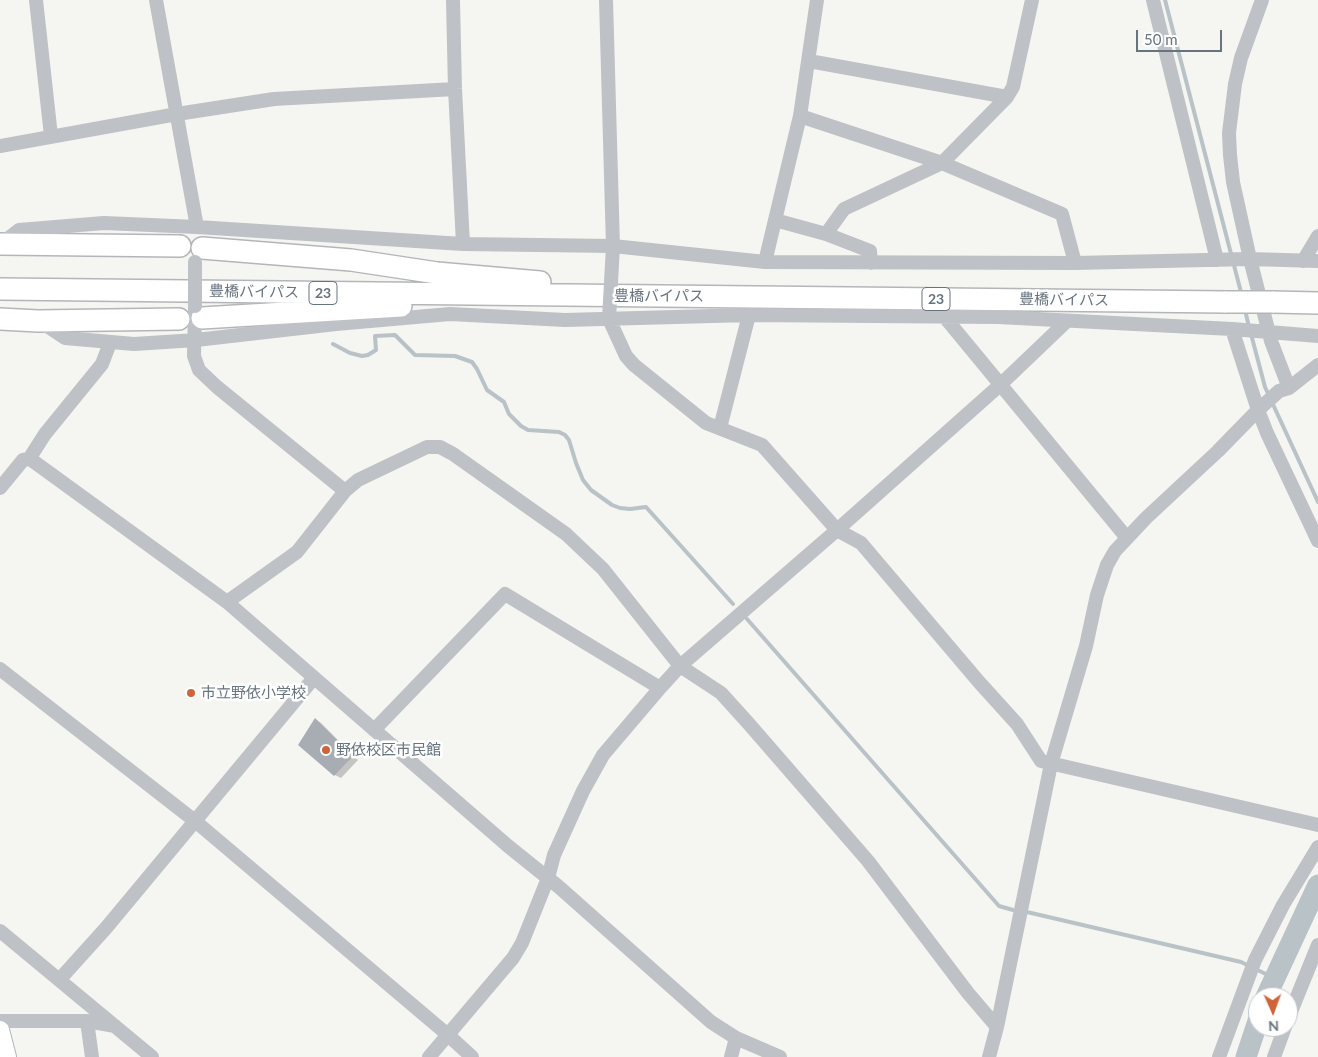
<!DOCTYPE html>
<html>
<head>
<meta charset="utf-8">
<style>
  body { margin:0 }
  #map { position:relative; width:1318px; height:1057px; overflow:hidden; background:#f5f5f2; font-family:Lato,sans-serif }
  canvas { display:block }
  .north { position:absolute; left:1248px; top:987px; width:50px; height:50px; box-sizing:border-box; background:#fff; border:1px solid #c2c7cc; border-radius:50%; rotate:178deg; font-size:14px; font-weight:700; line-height:20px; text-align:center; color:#67737f }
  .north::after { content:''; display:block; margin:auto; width:18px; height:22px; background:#cf6438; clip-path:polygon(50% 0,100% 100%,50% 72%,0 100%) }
  .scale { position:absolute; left:1136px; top:30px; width:86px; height:22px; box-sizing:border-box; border:2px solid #67737f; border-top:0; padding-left:6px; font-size:15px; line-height:18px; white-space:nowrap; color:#67737f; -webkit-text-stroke:4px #fff; paint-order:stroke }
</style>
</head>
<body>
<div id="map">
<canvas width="1318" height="1057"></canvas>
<div class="north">N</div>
<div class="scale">50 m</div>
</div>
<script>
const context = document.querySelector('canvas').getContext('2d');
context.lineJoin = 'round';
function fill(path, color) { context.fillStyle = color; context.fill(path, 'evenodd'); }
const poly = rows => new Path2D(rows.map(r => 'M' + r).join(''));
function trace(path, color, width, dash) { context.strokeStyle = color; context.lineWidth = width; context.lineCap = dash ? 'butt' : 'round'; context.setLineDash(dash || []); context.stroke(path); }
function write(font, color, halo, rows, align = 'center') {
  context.font = font + ' Lato,"Noto Sans JP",sans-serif'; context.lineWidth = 5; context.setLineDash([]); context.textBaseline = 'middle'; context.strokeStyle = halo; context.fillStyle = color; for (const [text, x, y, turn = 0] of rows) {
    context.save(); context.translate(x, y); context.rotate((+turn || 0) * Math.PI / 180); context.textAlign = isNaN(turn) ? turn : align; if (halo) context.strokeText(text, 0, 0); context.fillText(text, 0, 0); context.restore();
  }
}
const shadow = poly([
  [315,719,321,723,358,760,341,778,335,775]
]);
const stream = poly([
  [1165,0,1242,296],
  [1245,310,1249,327],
  [1251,334,1265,387,1318,502],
  [333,344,350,353,362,356,368,355,376,350,375,336,395,335,415,355,455,356,472,362,477,369,487,390,504,402,509,414,521,426,528,430,559,432,565,435,569,440,576,463,583,480,591,490,612,505,620,508,630,509,646,507,733,604],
  [747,619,999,906,1013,910],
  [1027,912,1241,962,1274,978]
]);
const river = poly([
  [1266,997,1318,885],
  [1246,1057,1258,1021]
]);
const building = poly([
  [315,718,353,756,334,776,298,745]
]);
const minor = poly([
  [36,0,51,136],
  [156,0,197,227],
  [453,0,455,89,463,244],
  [606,0,613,246],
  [1153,0,1217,260],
  [1262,0,1241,58,1235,84,1229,133,1230,155,1233,182,1250,259,1271,341,1289,388],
  [809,61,1007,97],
  [800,116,942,163,1062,214,1075,263],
  [0,146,177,114,274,99,455,89],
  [775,220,826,234,870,251,871,263],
  [826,234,844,209,942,163,1007,97,1013,87,1032,0],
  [1,244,19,230,104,223,197,227,463,244,613,246,765,262,1075,263,1250,259,1318,261],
  [1303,261,1318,236],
  [765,262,800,116,817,0],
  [195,309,194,356,199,370,217,387,345,491],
  [943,315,1127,538],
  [609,319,626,356,634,365,706,423,762,445,837,530,861,543,979,682,1017,724,1041,761,1318,825],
  [41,322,65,338,134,344,196,340,336,324,450,314,565,320,749,315,998,317,1232,329,1318,336],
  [1232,329,1258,410,1267,433,1318,541],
  [720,428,749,315],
  [29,459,33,461,227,602,508,846,559,887,711,1022,736,1038,780,1057],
  [0,488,23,460,29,459,45,434,102,364,110,343],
  [227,602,297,552,345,491,358,480,427,447,440,447,453,454,566,534,603,569,680,666,721,693,749,724,868,861,968,993,997,1027],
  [0,669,195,821,448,1035,472,1057],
  [374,730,505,594,660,688],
  [0,931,152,1057],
  [60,979,106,928,313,679],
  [1288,1019,1318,945],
  [0,1021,87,1021,115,1026],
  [87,1021,92,1057],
  [429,1057,513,958,522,943,548,878,554,855,583,791,603,755,660,688,680,666,837,530,1000,385,1067,321],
  [731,1057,736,1038],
  [989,1057,997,1027,1051,764,1086,646,1097,595,1107,565,1115,551,1146,518,1218,451,1258,410,1279,391,1289,388,1318,365],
  [1219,1057,1255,960,1283,905,1318,847],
  [1274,1057,1285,1027]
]);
const major = poly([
  [0,1030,7,1057]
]);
const highway = poly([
  [0,244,180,246],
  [202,248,351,260,437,273,540,282],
  [0,289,1226,302],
  [1272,302,1318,303],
  [202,318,401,306],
  [0,319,38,321,179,319]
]);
const minorBridge = poly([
  [195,262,195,306],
  [609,319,613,246]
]);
const highwayBridge = poly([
  [1226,302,1272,302]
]);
const markers = [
  [191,693,5,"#cf6438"],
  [326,750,5,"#cf6438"]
];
const shields = [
  [323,293,28],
  [936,299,28]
];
const shieldNames = [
  ["23",323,293],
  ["23",936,299]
];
const streetNames = [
  ["豊橋バイパス",254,292,1],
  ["豊橋バイパス",659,296],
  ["豊橋バイパス",1064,300,1]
];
const poiNames = [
  ["市立野依小学校",201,693],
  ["野依校区市民館",336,750]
];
fill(shadow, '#0003');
trace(stream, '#b9c2c7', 4);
trace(river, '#b9c2c7', 21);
fill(building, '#a7adb3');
trace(major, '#b2b5b9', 20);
trace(highway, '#b3b6b9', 24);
trace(minor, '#bec1c5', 14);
trace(major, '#fff', 18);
trace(highway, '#fff', 21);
trace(highwayBridge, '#b3b6b9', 24, []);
trace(minorBridge, '#bec1c5', 14);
trace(highwayBridge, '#fff', 21);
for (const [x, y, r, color] of markers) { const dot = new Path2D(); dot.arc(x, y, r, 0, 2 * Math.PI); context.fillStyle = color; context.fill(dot); trace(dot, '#fff', 2); }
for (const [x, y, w] of shields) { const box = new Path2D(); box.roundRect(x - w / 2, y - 11.5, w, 23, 4); context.fillStyle = '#fff'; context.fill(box); trace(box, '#67737f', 1); }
write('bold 14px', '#67737f', null, shieldNames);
write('15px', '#67737f', '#fff', streetNames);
write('15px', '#67737f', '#fff', poiNames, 'left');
</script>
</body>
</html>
